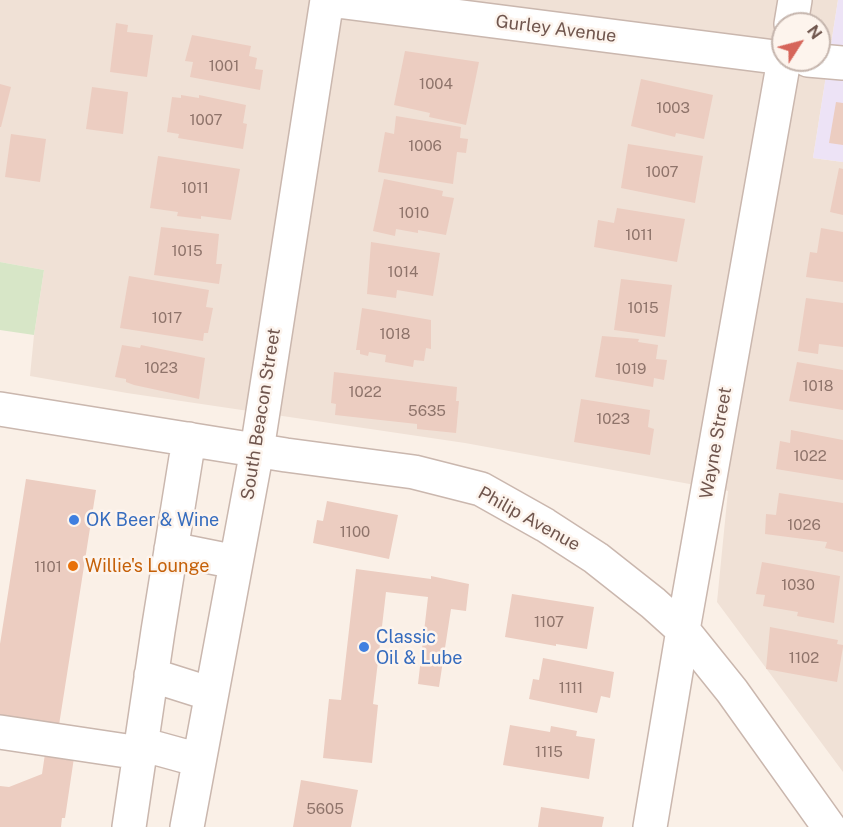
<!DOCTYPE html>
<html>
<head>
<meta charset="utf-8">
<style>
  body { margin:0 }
  #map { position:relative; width:843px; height:827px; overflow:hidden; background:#faf0e7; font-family:"Public Sans",sans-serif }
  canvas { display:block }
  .north { position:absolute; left:771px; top:12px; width:60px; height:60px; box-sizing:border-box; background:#fdf4ed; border:2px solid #c5b5ad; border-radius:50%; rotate:54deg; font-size:16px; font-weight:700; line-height:24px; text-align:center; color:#70564e }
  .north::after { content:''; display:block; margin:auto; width:21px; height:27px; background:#d6655a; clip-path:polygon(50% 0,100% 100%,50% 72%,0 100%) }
</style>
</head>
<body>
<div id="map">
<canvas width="843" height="827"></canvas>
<div class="north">N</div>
</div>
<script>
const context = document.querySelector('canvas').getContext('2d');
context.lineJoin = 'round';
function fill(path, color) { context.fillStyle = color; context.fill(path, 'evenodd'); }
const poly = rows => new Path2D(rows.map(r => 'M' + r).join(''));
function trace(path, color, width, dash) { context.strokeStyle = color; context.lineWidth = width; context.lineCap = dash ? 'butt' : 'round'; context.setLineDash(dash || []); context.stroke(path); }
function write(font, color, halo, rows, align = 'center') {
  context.font = font + ' "Public Sans",sans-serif'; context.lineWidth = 5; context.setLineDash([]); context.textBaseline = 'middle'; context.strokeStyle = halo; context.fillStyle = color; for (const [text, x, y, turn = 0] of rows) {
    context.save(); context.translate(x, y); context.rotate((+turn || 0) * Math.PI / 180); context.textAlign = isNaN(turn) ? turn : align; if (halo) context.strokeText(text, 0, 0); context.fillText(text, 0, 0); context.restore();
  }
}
const residential = poly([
  [0,0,838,0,813,158,843,162,843,772,717,602,728,491,465,443,127,393,30,376,34,335,44,270,0,262],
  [783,24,819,24,819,60,783,60]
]);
const education = poly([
  [838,0,843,0,843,162,813,158]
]);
const green = poly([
  [0,262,44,270,34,335,0,330]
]);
const building = poly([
  [116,23,128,25,127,32,153,35,147,77,110,72],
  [192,35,251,46,249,56,257,58,255,69,263,70,260,90,190,77,193,62,185,61],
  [405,51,479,62,466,125,429,117,430,113,394,105],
  [641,79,713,95,704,139,676,133,675,137,631,126],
  [0,84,11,87,1,127,0,127],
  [92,87,128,92,123,134,86,129],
  [181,95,199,98,199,95,246,105,243,123,247,124,243,149,178,138,179,134,167,132,172,97,181,98],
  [836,102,843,103,843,145,829,143],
  [396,116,461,127,460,138,468,139,466,153,457,152,453,184,378,172,385,132,394,134],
  [11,134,46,139,40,182,5,177],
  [628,144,703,156,695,203,621,188],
  [158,156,240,169,231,220,201,216,201,219,177,216,178,212,150,208],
  [839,168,843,169,843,215,830,212],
  [384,179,443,191,442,196,454,198,446,235,418,230,418,233,396,229,395,236,373,231],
  [617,208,685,219,677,262,594,247,598,220,614,223],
  [161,227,219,234,216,264,222,264,219,284,154,275],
  [821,228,843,232,843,282,806,277,810,252,817,253],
  [371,242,440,253,433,296,397,290,396,298,367,294],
  [129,276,209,290,206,307,213,308,208,333,204,333,203,341,120,328],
  [621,279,672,285,665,337,614,330],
  [806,298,843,303,843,347,819,344,818,354,798,351],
  [362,308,431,320,431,349,426,348,424,361,414,360,413,367,385,362,386,355,369,352,368,356,360,354,360,350,356,350],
  [602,336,639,339,638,342,658,345,656,359,667,360,664,380,654,378,653,387,595,377],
  [122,345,140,348,141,345,205,358,199,399,134,385,126,382,126,379,115,377],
  [797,362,843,370,843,410,789,401],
  [334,372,457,387,456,401,459,401,456,433,417,429,417,424,335,415,336,404,331,403],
  [581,399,650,410,648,427,654,429,650,455,574,442],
  [791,430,843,440,843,480,776,469,780,441,790,443],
  [26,479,96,490,59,725,0,716,0,644],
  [779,493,843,503,843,552,825,548,827,542,765,534,766,514,776,515],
  [327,501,398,515,389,559,313,543,317,520,323,521],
  [762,562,840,576,834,623,797,616,798,612,763,606,765,595,756,594],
  [356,569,431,579,431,576,469,584,466,611,451,609,439,687,418,684,428,597,386,592,373,704,378,705,372,763,323,758,329,699,341,700],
  [512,594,594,607,587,649,556,644,556,646,505,637],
  [770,627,838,640,837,644,843,645,843,647,837,682,766,669],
  [543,658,614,672,610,698,601,696,597,713,529,699,533,679,539,680],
  [510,725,550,732,551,726,577,731,576,736,595,739,589,779,503,765],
  [46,747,75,751,65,818,62,818,61,827,0,827,0,786,9,787,42,774],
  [301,780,358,790,351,827,293,827],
  [541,807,604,817,602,827,538,827]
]);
const minor = poly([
  [329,0,783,58],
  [791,24,795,0],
  [808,60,843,63],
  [0,409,286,455,414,472,481,489,545,525,596,558,653,603,683,630,732,691,829,827],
  [171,549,236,562],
  [151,675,211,694],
  [0,732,140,753],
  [141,744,199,760],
  [129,827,158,631,189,439],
  [187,827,257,450,327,0],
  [650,827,683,630,784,60]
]);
const markers = [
  [74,520,6,"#3f7fe0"],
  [73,566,6,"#e8710a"],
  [364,647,6,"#3f7fe0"]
];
const numberNames = [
  ["1001",224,66],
  ["1004",436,84],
  ["1003",673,108],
  ["1007",206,120],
  ["1006",425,146],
  ["1007",662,172],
  ["1011",195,188],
  ["1010",414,213],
  ["1011",639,235],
  ["1015",187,251],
  ["1014",403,272],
  ["1015",643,308],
  ["1017",167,318],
  ["1018",395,334],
  ["1023",161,368],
  ["1019",631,369],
  ["1018",818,386],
  ["1022",365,392],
  ["5635",427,411],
  ["1023",613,419],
  ["1022",810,456],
  ["1026",804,525],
  ["1100",355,532],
  ["1101",48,567],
  ["1030",798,585],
  ["1107",549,622],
  ["1102",804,658],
  ["1111",571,688],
  ["1115",549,752],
  ["5605",325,809]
];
const streetNames = [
  ["Gurley Avenue",556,29,7],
  ["South Beacon Street",261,414,-81],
  ["Wayne Street",716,443,-80],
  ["Philip Avenue",529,519,29]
];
const shopNames = [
  ["OK Beer & Wine",86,520],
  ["Classic",376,637],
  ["Oil & Lube",376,658]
];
const foodNames = [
  ["Willie's Lounge",85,566]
];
fill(residential, '#f0e1d6');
fill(education, '#ede3f6');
fill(green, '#d7e6c7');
fill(building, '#eccdc1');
trace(minor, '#cab7ae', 36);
trace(minor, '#fff', 33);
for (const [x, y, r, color] of markers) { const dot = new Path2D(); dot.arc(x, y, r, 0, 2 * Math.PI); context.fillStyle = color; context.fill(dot); trace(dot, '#fdf4ed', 2); }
write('15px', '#8f746b', null, numberNames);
write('18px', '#70564e', '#fdf4ed', streetNames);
write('18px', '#366cbe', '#fdf4ed', shopNames, 'left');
write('18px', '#c56008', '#fdf4ed', foodNames, 'left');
</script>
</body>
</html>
